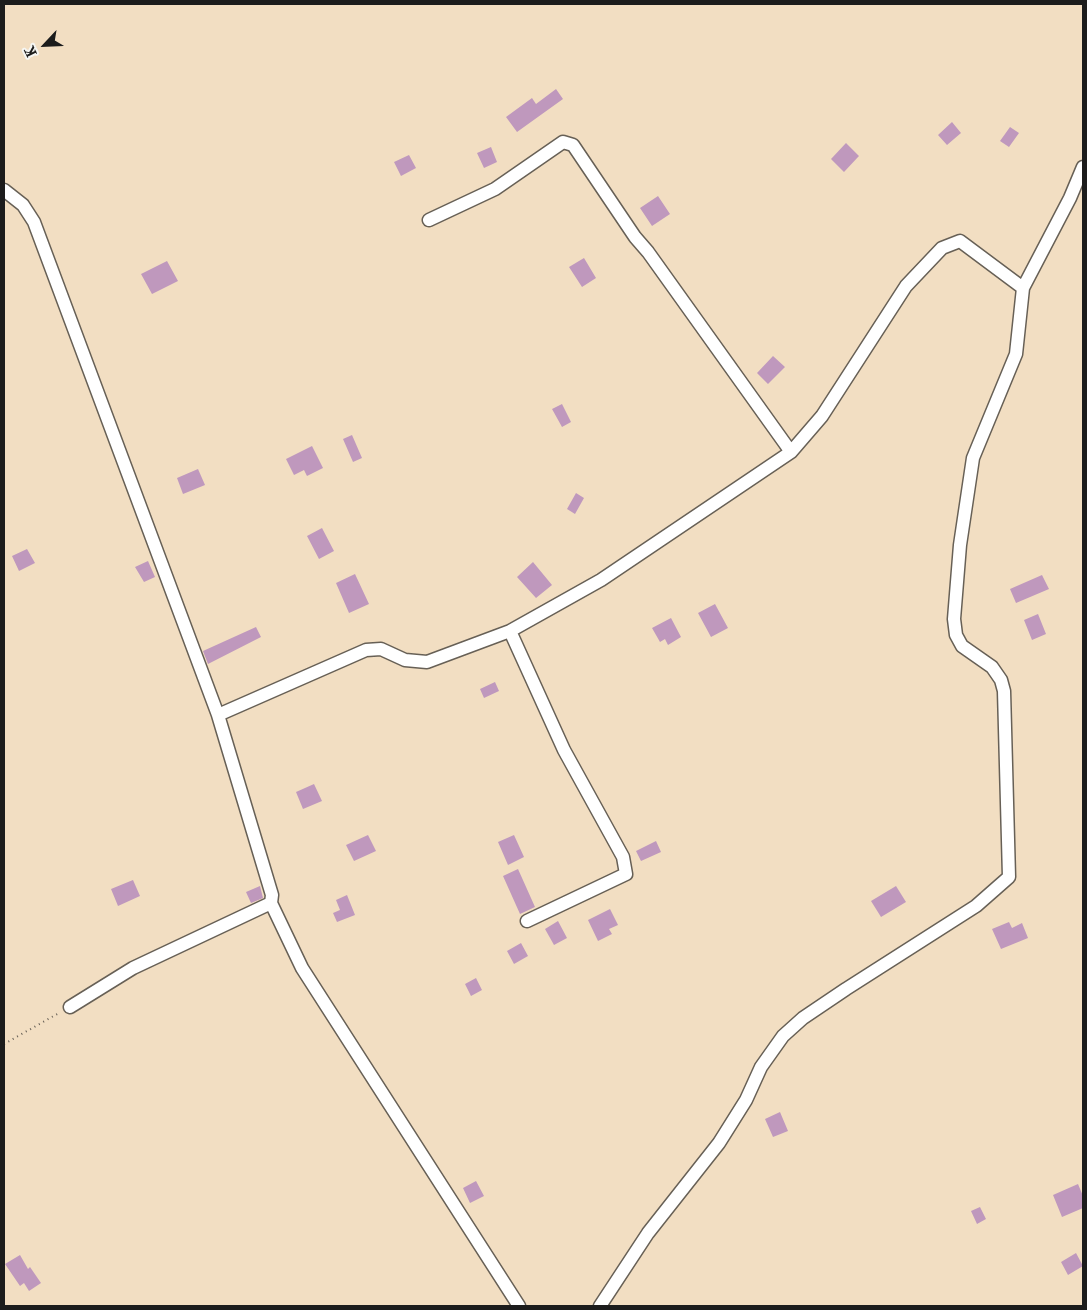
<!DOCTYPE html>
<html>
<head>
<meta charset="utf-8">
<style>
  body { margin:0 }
  #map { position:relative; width:1087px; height:1310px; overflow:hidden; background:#f2dec2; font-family:"IM FELL Double Pica",serif }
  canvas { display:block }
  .frame { position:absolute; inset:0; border:5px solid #1c1c1c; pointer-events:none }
  .north { position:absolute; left:20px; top:20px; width:50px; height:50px; -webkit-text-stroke:4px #f6f6f2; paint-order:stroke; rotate:245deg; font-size:14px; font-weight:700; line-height:20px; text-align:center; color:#1c1c1c }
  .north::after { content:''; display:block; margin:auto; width:18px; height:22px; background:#1c1c1c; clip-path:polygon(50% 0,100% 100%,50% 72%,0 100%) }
</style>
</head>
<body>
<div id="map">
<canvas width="1087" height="1310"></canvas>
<div class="frame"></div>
<div class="north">K</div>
</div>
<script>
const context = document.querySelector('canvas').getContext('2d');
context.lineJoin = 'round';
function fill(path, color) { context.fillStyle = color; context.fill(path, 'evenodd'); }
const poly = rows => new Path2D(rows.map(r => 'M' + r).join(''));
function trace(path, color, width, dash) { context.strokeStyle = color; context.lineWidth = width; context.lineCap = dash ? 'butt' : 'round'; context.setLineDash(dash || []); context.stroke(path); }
const building = poly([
  [556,89,563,99,517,132,506,117,532,98,536,104],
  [952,122,961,133,947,145,938,135],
  [1010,127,1019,133,1009,147,1000,141],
  [846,143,859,156,844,172,831,159],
  [491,147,497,162,484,168,477,153],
  [409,155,416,168,401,176,394,162],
  [658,196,670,214,652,226,640,208],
  [584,258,596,278,582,287,569,267],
  [167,261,178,281,152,294,141,274],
  [773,356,785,367,768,384,757,373],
  [562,404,571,422,562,427,552,409],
  [352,435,362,458,353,462,343,439],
  [312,446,323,468,307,476,304,470,294,475,286,459],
  [198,469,205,485,183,494,177,478],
  [576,493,584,498,575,514,567,509],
  [322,528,334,551,319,559,307,536],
  [27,549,35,563,19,571,12,556],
  [148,561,155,577,144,582,135,567],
  [533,562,552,585,536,598,517,577],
  [355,574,369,604,349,613,336,583],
  [1042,575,1049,589,1016,603,1010,589],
  [715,604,728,628,711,637,698,613],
  [1038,614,1046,634,1032,640,1024,620],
  [671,618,681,637,668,645,665,639,660,642,652,628],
  [256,627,261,637,208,664,203,651],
  [495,682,499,691,484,698,480,689],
  [314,784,322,801,303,809,296,792],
  [368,835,376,851,354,861,346,845],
  [514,835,524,857,508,865,498,842],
  [656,841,661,852,641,861,636,851],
  [518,869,535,907,520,914,503,876],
  [133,880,140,896,118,906,111,889],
  [260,886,263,898,251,903,246,892],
  [896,886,906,902,881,917,871,901],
  [347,895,355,915,337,922,333,913,340,910,336,900],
  [610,909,618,925,609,929,612,934,598,941,588,920],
  [558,921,567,938,554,945,545,929],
  [1009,922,1012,928,1022,923,1028,938,1001,949,992,929],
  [521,943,528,956,514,964,507,951],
  [476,978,482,990,471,996,465,984],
  [780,1112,788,1131,773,1137,765,1119],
  [476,1181,484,1196,470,1203,463,1188],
  [1078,1184,1083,1196,1083,1208,1062,1217,1053,1195],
  [980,1207,986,1219,977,1224,971,1211],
  [1076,1253,1083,1266,1068,1275,1061,1262],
  [20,1255,28,1269,30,1267,41,1283,29,1291,24,1283,20,1286,5,1264]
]);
const path = poly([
  [4,1044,59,1013]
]);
const street = poly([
  [4,190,23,205,34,222,218,715,272,895,271,903,302,968,519,1306],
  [429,220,495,189,563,142,573,145,635,237,648,252,791,452],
  [510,631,564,750,623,857,626,874,527,921],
  [218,715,366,650,381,649,405,660,427,662,510,631,601,580,791,452,822,416,906,286,942,248,960,241,1023,288],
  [70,1007,133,968,271,903],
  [600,1306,648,1233,719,1143,746,1100,761,1067,783,1036,803,1018,846,989,976,906,1009,877,1004,691,1001,680,992,667,962,646,956,635,954,619,960,545,973,458,1016,354,1023,288,1070,198,1083,167]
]);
fill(building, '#bf98bd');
trace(street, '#676056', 15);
trace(path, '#676056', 2, [1, 4]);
trace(street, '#fff', 12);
</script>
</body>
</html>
